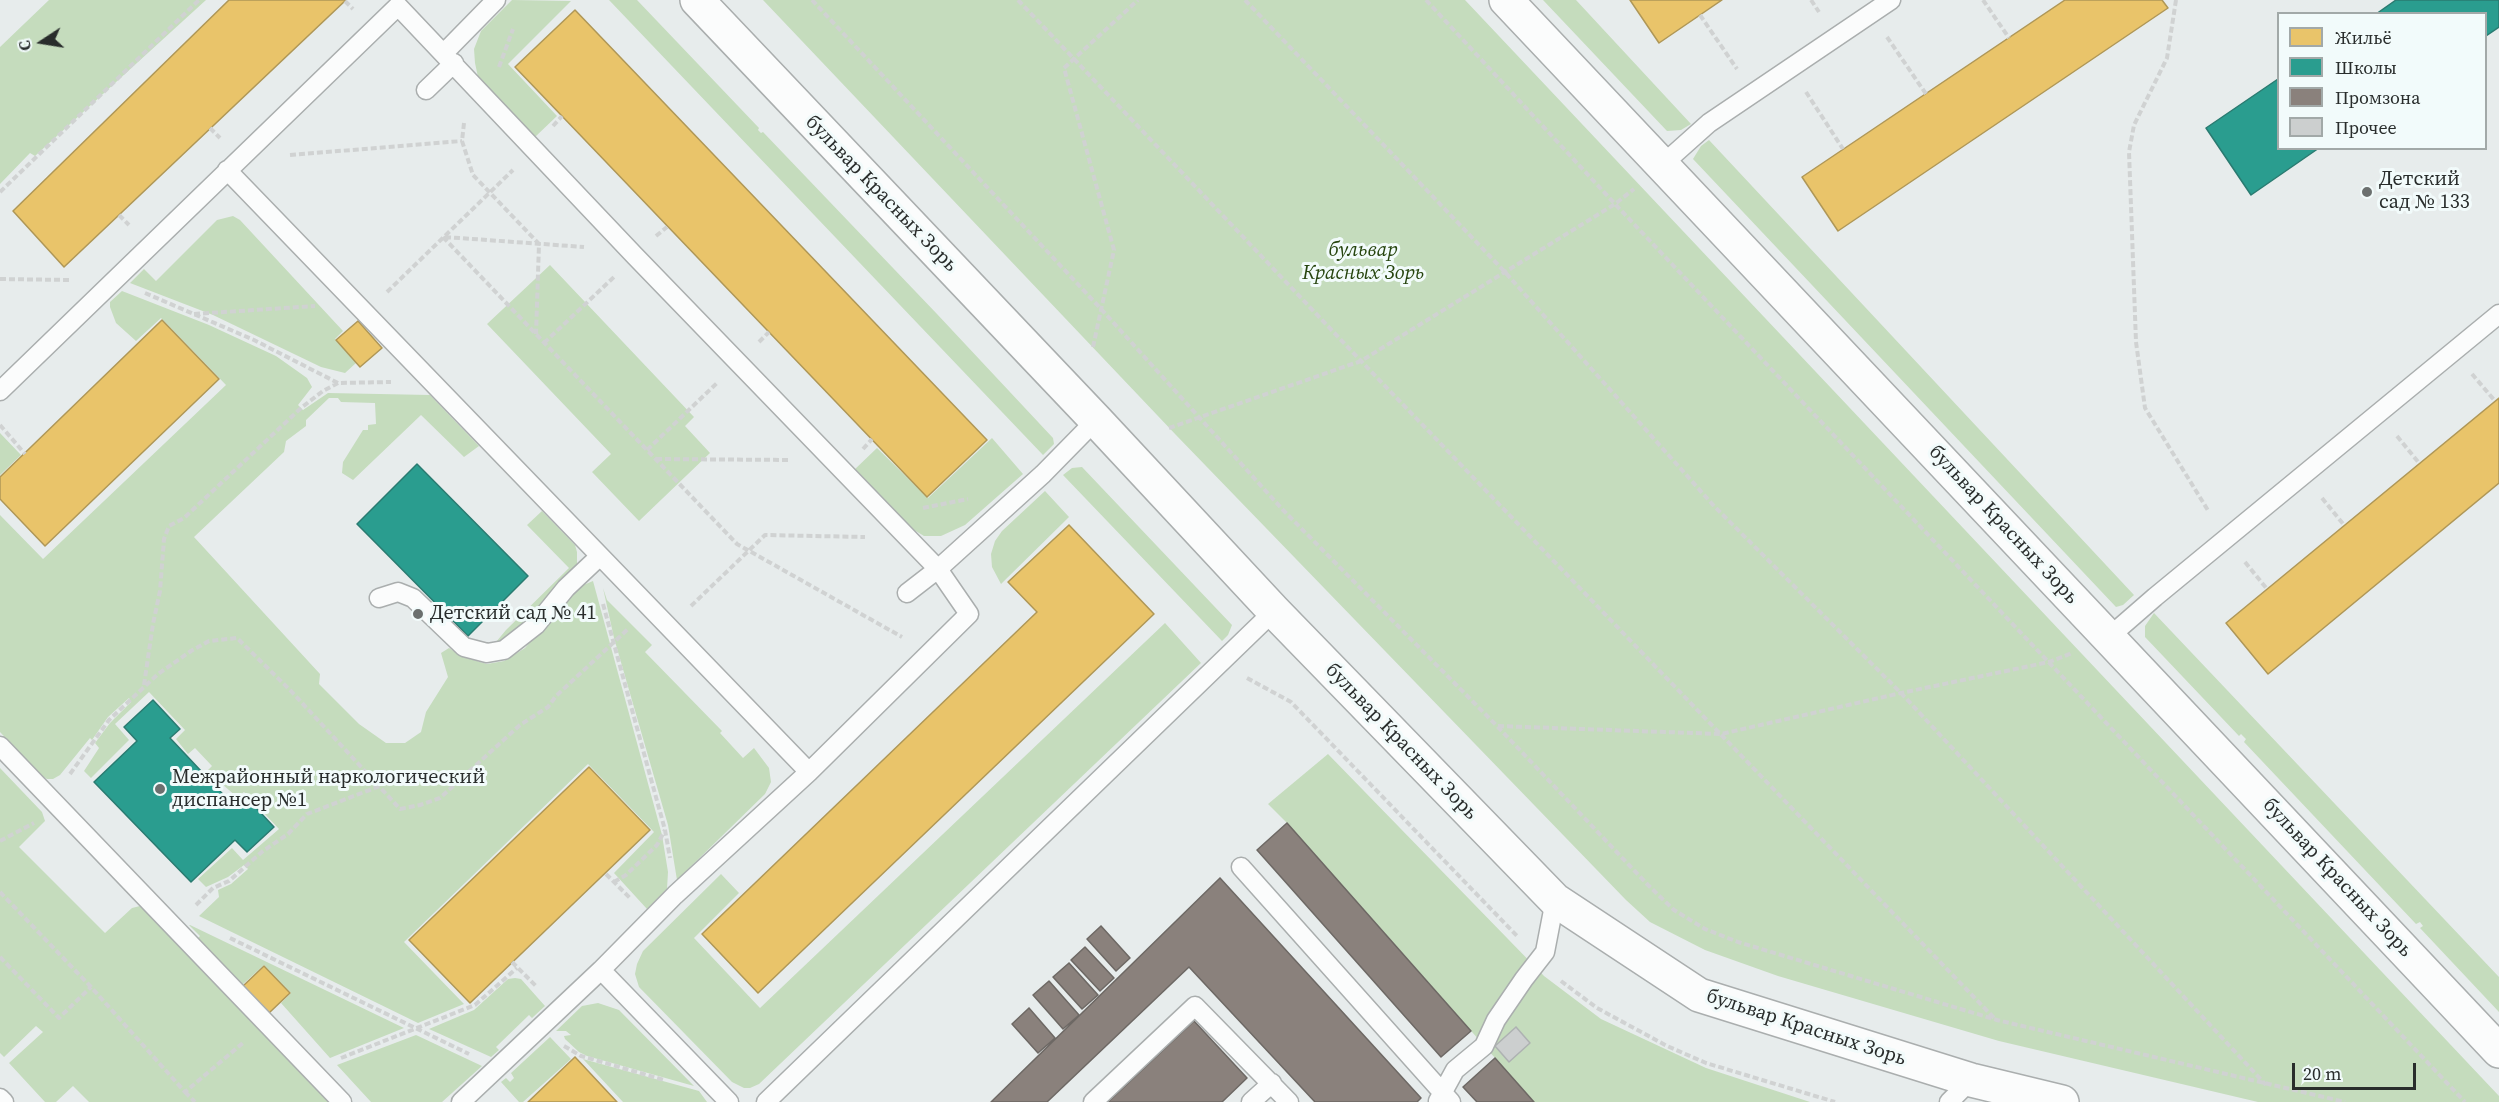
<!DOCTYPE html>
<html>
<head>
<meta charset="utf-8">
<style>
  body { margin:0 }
  #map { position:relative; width:2499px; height:1102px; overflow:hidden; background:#e7ecec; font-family:"Source Serif 4",serif }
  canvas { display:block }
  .legend { position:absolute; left:2277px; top:12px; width:210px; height:138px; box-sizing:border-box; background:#f2fbfb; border:2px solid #a2a9a8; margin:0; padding:8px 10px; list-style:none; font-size:18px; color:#292d2c }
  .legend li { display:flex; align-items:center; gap:12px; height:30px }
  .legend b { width:30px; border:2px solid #a2a9a8 }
  .north { position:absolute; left:12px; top:12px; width:60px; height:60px; -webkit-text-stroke:4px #f2fbfb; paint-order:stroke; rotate:258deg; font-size:16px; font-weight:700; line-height:24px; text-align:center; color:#292d2c }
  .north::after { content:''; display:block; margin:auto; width:21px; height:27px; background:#292d2c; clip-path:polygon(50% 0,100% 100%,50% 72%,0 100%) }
  .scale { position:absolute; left:2292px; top:1063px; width:124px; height:27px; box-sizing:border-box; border:3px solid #292d2c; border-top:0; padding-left:8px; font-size:18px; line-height:21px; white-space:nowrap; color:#292d2c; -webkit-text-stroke:4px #f2fbfb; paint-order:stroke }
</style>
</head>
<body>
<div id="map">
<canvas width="2499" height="1102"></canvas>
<ul class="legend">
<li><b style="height:16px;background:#e9c46a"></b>Жильё</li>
<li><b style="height:16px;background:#2a9d8f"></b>Школы</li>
<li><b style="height:16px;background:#8a817c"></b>Промзона</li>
<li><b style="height:16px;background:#cccfcf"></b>Прочее</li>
</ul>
<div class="north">С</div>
<div class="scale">20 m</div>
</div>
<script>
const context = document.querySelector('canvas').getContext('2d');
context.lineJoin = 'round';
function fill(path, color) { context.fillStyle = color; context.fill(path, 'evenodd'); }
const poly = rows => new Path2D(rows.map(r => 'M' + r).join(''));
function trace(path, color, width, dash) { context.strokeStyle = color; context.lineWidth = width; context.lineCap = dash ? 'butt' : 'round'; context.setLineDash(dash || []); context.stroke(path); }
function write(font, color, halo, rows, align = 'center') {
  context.font = font + ' "Source Serif 4",serif'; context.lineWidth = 6; context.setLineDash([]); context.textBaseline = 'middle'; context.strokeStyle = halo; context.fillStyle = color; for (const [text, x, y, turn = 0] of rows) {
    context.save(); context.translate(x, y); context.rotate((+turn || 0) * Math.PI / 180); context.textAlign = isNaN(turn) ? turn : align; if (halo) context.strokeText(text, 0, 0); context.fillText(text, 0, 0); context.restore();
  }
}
const green = poly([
  [49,0,206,0,35,156,30,153,0,184,0,47],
  [512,0,571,1,508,64,557,116,535,137,478,77,475,63,474,49,481,31],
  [609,0,637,0,759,128,758,130,761,133,763,132,937,314,1053,438,1054,444,1043,455],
  [763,0,1465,0,2499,1096,2499,1102,2258,1102,1999,1041,1778,976,1705,950,1650,922,1626,900,1176,435],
  [1543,0,1576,0,1691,124,1681,130,1667,131],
  [1709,140,2134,595,2123,605,2116,607,1693,159,1701,146],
  [233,216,240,220,343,331,335,339,356,363,345,373,321,367,213,315,130,283,144,269,156,281,217,220],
  [550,265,694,417,685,426,710,453,639,521,592,472,611,454,487,324],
  [122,291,209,325,276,356,307,378,312,387,298,405,303,410,328,393,430,395,479,446,464,457,421,415,353,480,342,473,343,462,363,430,368,430,368,425,376,424,375,403,341,402,338,398,329,398,306,420,306,426,286,441,284,452,194,537,320,674,319,684,359,724,386,743,405,743,421,732,426,712,448,677,441,653,449,648,463,657,487,664,504,661,525,648,560,606,581,586,593,581,662,835,668,872,667,889,647,909,614,873,654,832,588,764,404,942,464,1004,418,1023,199,916,219,897,218,890,231,884,248,869,244,865,228,877,206,887,198,879,232,848,243,860,279,829,244,792,237,797,207,771,212,766,195,748,188,754,176,739,185,730,149,692,115,724,129,740,91,778,84,771,99,748,95,743,110,723,131,702,129,698,108,717,92,740,90,738,60,775,53,779,47,779,41,775,0,732,0,515,43,559,226,385,161,318,136,341,116,323,110,307,110,302],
  [0,433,21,455,0,475],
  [992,438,1023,474,965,525,941,536,924,536,909,527,853,471,877,448,928,498],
  [1082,467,1232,625,1228,635,1222,641,1063,475,1072,468],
  [1045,491,1069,517,1001,584,992,567,991,554,995,541,1002,531],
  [542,511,575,545,577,552,577,567,568,573,531,618,502,641,496,642,506,630,569,568,527,525],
  [603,588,607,600,652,645,645,652,722,731,720,733,743,758,754,748,769,768,771,782,765,794,677,880,668,825,614,638],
  [2154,613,2499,977,2499,1012,2420,928,2423,926,2420,922,2416,924,2244,742,2246,739,2241,734,2239,736,2145,637,2145,626],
  [1165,623,1201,663,759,1084,750,1088,744,1088,732,1082,639,987,635,974,637,964,643,951,721,874,739,893,694,938,760,1008],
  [1328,754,1544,976,1601,1019,1706,1068,1810,1102,1534,1102,1287,823,1268,804],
  [0,768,42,812,45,821,19,847,105,933,132,908,144,905,329,1102,89,1102,73,1086,56,1102,45,1102,9,1063,43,1032,36,1026,4,1057,0,1053],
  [189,925,190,925,404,1028,330,1058,281,1003,291,993,264,965,242,985,198,938,200,936],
  [515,978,521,979,545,1006,532,1018,529,1015,496,1047,499,1050,491,1057,429,1029,474,1010,508,979],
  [598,1003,619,1010,694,1086,587,1056,579,1052,565,1039,564,1036,571,1035,566,1031,556,1031,582,1006],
  [416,1035,482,1066,442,1102,371,1102,337,1065],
  [550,1037,571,1059,523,1102,519,1102,501,1082,506,1078,510,1082,514,1078,511,1073],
  [583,1059,699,1091,707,1102,623,1102]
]);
const homes = poly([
  [229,0,346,0,64,267,13,211,229,0],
  [1630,0,1722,0,1659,43,1630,0],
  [2065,0,2162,0,2168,8,1838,231,1802,177,2065,0],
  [575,10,987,440,927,497,515,67,575,10],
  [162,320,219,379,45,546,0,499,0,477,162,320],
  [358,321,382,348,360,367,336,340,358,321],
  [2499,398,2499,483,2268,674,2226,623,2499,398],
  [1069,525,1154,614,758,993,702,934,1037,612,1008,582,1069,525],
  [589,767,650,830,470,1003,409,940,589,767],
  [264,966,290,993,269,1013,243,986,264,966],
  [575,1057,617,1102,528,1102,575,1057]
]);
const schools = poly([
  [2396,0,2499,0,2499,27,2486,36,2486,14,2376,14,2396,0],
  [2278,79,2278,148,2319,148,2251,195,2206,128,2278,79],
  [417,464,528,576,468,636,357,524,417,464],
  [153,700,180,729,170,738,234,806,245,796,274,827,247,852,235,840,191,882,94,782,137,741,124,727,153,700]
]);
const industry = poly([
  [1287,823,1471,1031,1441,1057,1257,850,1287,823],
  [1220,878,1421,1098,1417,1102,1315,1102,1189,967,1047,1102,991,1102,1220,878],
  [1101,926,1130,958,1116,971,1087,939,1101,926],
  [1085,947,1114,978,1100,991,1071,960,1085,947],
  [1069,963,1098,995,1082,1009,1053,977,1069,963],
  [1049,981,1079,1015,1063,1029,1033,995,1049,981],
  [1029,1008,1055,1038,1038,1053,1012,1024,1029,1008],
  [1194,1021,1247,1078,1222,1102,1108,1102,1194,1021],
  [1495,1058,1534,1102,1477,1102,1463,1087,1495,1058]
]);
const building = poly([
  [1516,1027,1530,1043,1509,1062,1495,1046,1516,1027]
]);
const path = poly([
  [812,0,1102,310,1283,510,1497,726,1648,885,1674,910,1705,929,1738,942,1997,1020,2345,1102],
  [1018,0,1361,361,1996,1020],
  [1245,0,1504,271,1714,506,1901,693,2266,1085],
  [1426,0,1615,204,2465,1102],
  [1811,0,1819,12],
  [1983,0,2009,38],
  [2176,0,2167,58,2134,125,2129,152,2136,342,2145,408,2209,512],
  [345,1,353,9],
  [1700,15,1737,69],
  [1887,37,1926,94],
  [499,67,513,29],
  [1806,92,1843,149],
  [464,123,462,141,473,175,539,244,536,334],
  [553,126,562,116],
  [210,128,220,138],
  [290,155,462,141],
  [0,192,199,0],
  [119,215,129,225],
  [656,236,667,227],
  [443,237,737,544,902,637],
  [445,237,584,247],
  [0,279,71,280],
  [387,292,513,170],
  [145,293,254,340,338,383,391,382],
  [194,314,315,306],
  [759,342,769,332],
  [544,343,614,277],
  [1093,347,1114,250,1064,68,1138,0],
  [2472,374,2495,401],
  [0,425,25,454],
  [1169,428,1361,361,1615,204,1634,189],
  [2397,436,2419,463],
  [863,449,872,439],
  [647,450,717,383],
  [656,459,790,460],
  [2322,498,2344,525],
  [923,508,968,499],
  [2245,562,2267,589],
  [603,604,665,830,670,858],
  [691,606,765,535,865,537],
  [1247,678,1291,702,1518,937],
  [144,685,153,624,160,591,164,539,169,526,184,518,301,408,323,391,338,383],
  [1498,726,1721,734,1901,693,2049,662,2072,653],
  [70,774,109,720,158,674,191,651,209,641,237,638,291,691,400,809,420,805,440,798,520,725,548,707,556,696,628,629],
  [0,841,34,823],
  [606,874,630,898],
  [614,882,626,875,657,845,665,830],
  [0,892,91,987,185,1092,244,1042],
  [196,905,213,888,229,881,263,851,288,834,307,814,380,786],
  [230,938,469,1054],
  [0,957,59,1018,91,987],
  [512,962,537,987],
  [1561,981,1597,1008,1667,1046,1706,1063,1835,1102],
  [564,1046,581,1056,664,1080],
  [341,1058,475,1005,517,968],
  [185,1092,195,1102]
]);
const service = poly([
  [444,53,496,0],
  [426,90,454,63],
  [1662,165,1709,123,1891,0],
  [227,170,809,772],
  [0,391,398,6,635,256,938,569,969,614,809,772,675,895,601,970,461,1102],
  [907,593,938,569,1043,474,1096,420],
  [379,598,398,592,413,598,464,647,487,653,504,650,536,625,566,588,600,556],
  [2109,637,2155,597,2499,314],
  [0,746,342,1102],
  [1241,867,1451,1102],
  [601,970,729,1102],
  [0,1098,4,1102],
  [1438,1101,1455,1070,1484,1046,1496,1020,1524,979,1545,952,1555,900],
  [766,1102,1274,611],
  [1093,1102,1195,1006,1289,1102],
  [1251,1102,1272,1083],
  [1949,1102,1971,1080]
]);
const minor = poly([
  [697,0,1096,420,1274,611,1555,900,1699,995,1971,1080,2062,1102]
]);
const tertiary = poly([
  [1506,0,2499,1051]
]);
const markers = [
  [2367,192,6,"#6c706f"],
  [418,614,6,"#6c706f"],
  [160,789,6,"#6c706f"]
];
const poiNames = [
  ["Детский",2379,180],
  ["сад № 133",2379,203],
  ["Детский сад № 41",430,614],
  ["Межрайонный наркологический",172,778],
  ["диспансер №1",172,801]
];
const streetNames = [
  ["бульвар Красных Зорь",881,194,46],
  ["бульвар Красных Зорь",2003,525,47],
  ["бульвар Красных Зорь",1401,742,46],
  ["бульвар Красных Зорь",2337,878,47],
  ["бульвар Красных Зорь",1806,1028,18]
];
const parkNames = [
  ["бульвар",1363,251],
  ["Красных Зорь",1363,274]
];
fill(green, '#c5dcbd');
fill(homes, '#e9c46a');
trace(homes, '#af9757', 1.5);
fill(schools, '#2a9d8f');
trace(schools, '#2a7b71', 1.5);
fill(industry, '#8a817c');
trace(industry, '#6d6864', 1.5);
fill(building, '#cccfcf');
trace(building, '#aeb2b2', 1.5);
trace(service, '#aaaeae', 21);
trace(minor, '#aaaeae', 36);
trace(tertiary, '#aaaeae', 36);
trace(path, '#d0d2d2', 4, [6, 3]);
trace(service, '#fbfcfc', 18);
trace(minor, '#fbfcfc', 33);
trace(tertiary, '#fbfcfc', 33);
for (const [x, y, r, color] of markers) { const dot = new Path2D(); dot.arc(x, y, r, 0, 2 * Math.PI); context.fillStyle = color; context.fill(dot); trace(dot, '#f2fbfb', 2); }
write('20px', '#292d2c', '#f2fbfb', poiNames, 'left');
write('20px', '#292d2c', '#f2fbfb', streetNames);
write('italic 20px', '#25440d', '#f2fbfb', parkNames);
</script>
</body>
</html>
